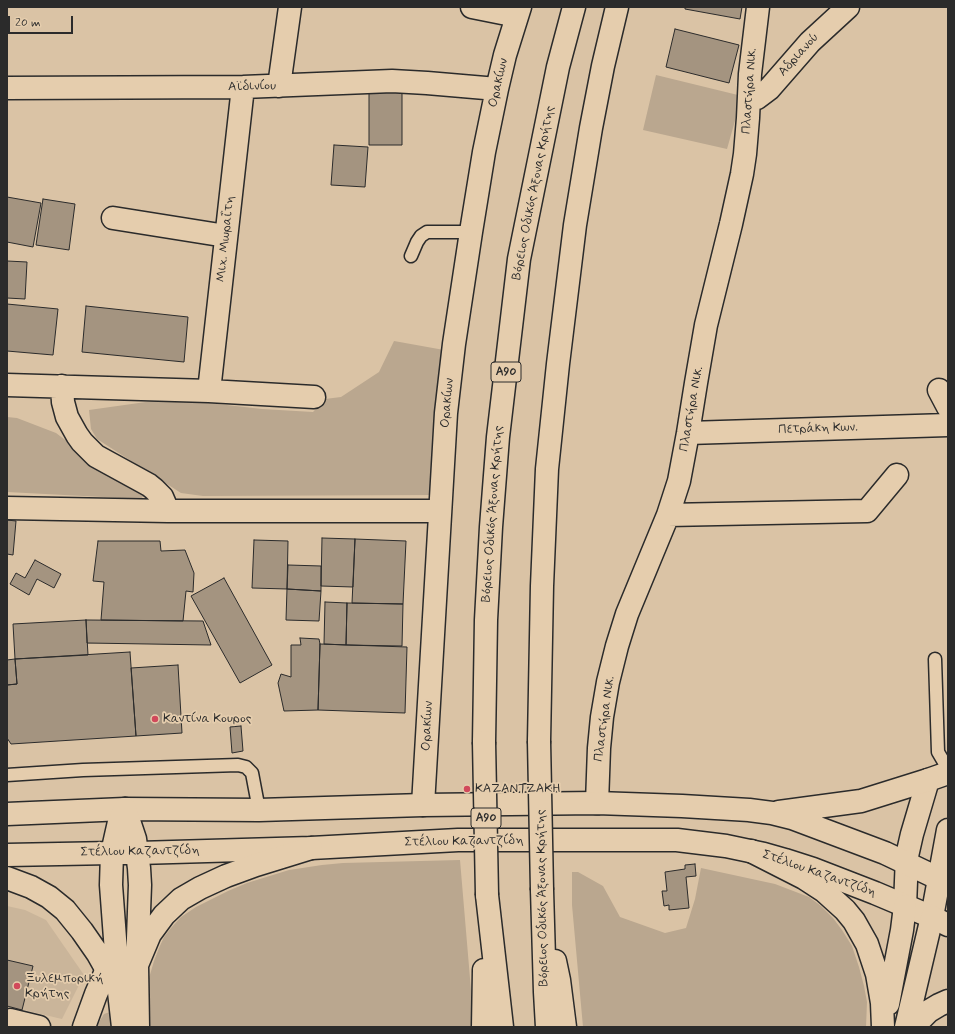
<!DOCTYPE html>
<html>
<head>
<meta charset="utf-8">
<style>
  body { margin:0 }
  #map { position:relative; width:955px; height:1034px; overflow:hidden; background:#dac3a5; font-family:Mynerve,sans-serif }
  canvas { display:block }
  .frame { position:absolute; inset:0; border:8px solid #2b2b2b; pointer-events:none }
  .scale { position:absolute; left:8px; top:16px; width:65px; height:18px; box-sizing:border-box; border:2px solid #2b2b2b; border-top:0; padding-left:5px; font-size:12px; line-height:14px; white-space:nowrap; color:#2b2b2b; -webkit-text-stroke:3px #e5cdad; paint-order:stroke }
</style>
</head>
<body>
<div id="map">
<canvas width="955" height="1034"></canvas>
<div class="frame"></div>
<div class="scale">20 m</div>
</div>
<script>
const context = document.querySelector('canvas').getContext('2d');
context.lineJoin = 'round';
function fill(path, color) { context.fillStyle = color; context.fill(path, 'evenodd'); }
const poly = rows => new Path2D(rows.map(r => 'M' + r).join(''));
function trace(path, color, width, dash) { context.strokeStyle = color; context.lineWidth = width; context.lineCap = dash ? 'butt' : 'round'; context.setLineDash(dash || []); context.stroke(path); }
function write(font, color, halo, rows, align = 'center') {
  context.font = font + ' Mynerve,sans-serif'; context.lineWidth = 3.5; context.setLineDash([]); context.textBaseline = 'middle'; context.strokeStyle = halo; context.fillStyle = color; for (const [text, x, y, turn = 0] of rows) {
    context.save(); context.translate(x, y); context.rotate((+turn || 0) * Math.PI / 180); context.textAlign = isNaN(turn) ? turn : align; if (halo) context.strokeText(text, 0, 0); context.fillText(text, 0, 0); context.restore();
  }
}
const built = poly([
  [7,906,25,910,46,920,84,975,62,1019,7,1006]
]);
const green = poly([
  [656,75,742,96,727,149,643,130],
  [394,341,444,350,432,495,203,496,181,493,97,439,91,429,89,410,160,400,200,402,262,409,313,412,325,399,341,397,379,372],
  [7,417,17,418,56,433,68,442,75,450,145,494,141,499,7,492],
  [460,860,472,1002,473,1027,149,1027,147,994,149,978,154,961,159,948,164,937,171,928,181,917,196,907,228,891,247,883,289,870,322,865,343,863],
  [701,868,775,884,809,897,821,906,833,918,842,930,852,946,859,967,864,986,867,1002,866,1027,583,1027,572,905,572,872,578,872,603,886,620,917,665,933,686,928,695,899],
  [110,1012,117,1027,96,1027,104,1014]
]);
const building = poly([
  [685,7,742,7,740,19,685,9,685,7],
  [675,29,739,45,729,83,666,67,675,29],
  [369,90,402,90,402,145,369,145,369,90],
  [334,145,368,147,365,187,331,185,334,145],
  [7,197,41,203,33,247,7,242,7,197],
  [43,199,75,204,69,250,36,245,43,199],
  [7,261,27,262,25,299,7,298,7,261],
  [7,304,58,309,53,355,7,351,7,304],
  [86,306,188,317,184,362,82,352,86,306],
  [7,520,16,521,13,555,7,554,7,520],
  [322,538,355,539,353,587,321,586,322,538],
  [355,539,406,541,403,604,352,603,355,539],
  [254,540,288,541,287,589,252,588,254,540],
  [98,541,160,541,161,551,185,550,194,573,193,592,186,591,183,621,101,620,104,582,93,581,98,541],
  [35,560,61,574,54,588,37,579,29,595,10,584,16,573,25,578,35,560],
  [288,565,321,566,321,591,287,589,288,565],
  [224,578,272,665,240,683,191,596,224,578],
  [287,589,321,591,319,621,286,620,287,589],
  [325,602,347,603,346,645,324,644,325,602],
  [347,603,403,604,402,646,346,645,347,603],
  [86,620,203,621,211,645,87,643,86,620],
  [86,620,88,655,15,659,13,624,86,620],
  [300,638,319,639,320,644,318,710,284,711,278,683,281,674,291,677,291,645,301,645,300,638],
  [320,644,407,647,405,713,318,710,320,644],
  [130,652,136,736,11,744,7,738,7,685,17,684,15,659,130,652],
  [15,659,17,684,7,685,7,660,15,659],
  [178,665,182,733,136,736,131,668,178,665],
  [241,726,243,751,232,753,230,727,241,726],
  [695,864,696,876,686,877,689,908,669,910,669,905,664,906,662,891,667,891,665,872,685,869,685,865,695,864],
  [7,960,33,966,22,1010,7,1006,7,960]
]);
const service = poly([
  [411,256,417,242,421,236,427,232,471,232],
  [935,659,938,752,948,769],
  [7,775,83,770,238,765,246,767,252,773,259,810]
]);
const minor = poly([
  [472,7,517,16],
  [279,86,290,7],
  [7,88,243,87,392,81,427,83,497,89],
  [749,100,757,98,769,89,810,42,848,7],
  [113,218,226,236],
  [7,385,209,391,314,397],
  [62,386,63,402,67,417,77,435,82,442,96,456,149,485,154,489,162,497,168,511],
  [939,390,948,407],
  [209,391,243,87],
  [688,433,948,425],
  [7,508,168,511,440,511],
  [668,515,867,511,897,475],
  [597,803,599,748,602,717,608,682,617,646,627,614,668,515,679,481,688,433,696,383,706,325,731,224,742,174,745,154,748,118,750,74,758,7],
  [423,805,446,413,454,344,471,232,484,152,497,89,505,55,520,7],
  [8,1027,10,1020,39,1027],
  [84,1027,96,994,107,969]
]);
const tertiary = poly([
  [905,906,907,856,912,834,928,780,948,773],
  [932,917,948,830]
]);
const primary = poly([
  [779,812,861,801,928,780],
  [7,814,125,809,259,810,423,805,597,803,682,806,749,810,772,813,792,818,885,853,948,883],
  [7,855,112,853,138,853,311,848,458,840,677,840,726,846,764,854,785,860,813,869,875,893,932,917,948,925]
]);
const motorway = poly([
  [539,741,542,586,547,469,558,364,575,225,591,128,603,66,617,7],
  [484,742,486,620,491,527,498,437,519,259,558,67,574,7],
  [125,809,135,839,139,868,140,885,137,965,138,1027],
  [751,851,804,878,824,891,845,910,854,921,867,944,877,974,882,1003,883,1027],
  [7,878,31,887,49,897,65,910,82,931,98,954,116,986],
  [542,890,545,992,547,1027],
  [487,895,502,1027],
  [555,961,559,980,565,1027],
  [137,965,150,934,164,915,181,899,200,888,226,876,256,865,311,848],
  [888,1004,902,930,905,906],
  [123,1027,119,992,111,885,112,853,119,822,125,809],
  [483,1027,484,970],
  [906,1027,932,917],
  [913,1027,929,1011,939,1005,948,1001]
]);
const motorwayBridge = poly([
  [539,741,542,890],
  [484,742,487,895]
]);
const markers = [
  [155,719,4,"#d1495b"],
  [467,789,4,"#d1495b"],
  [17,986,4,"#d1495b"]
];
const shields = [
  [506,372,30],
  [486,818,30]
];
const shieldNames = [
  ["Α90",506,372],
  ["Α90",486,818]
];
const streetNames = [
  ["Αδριανού",799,55,-48],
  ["Ορακίων",499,83,-77],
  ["Αϊδινίου",252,87,-1],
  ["Πλαστήρα Νικ.",750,91,-86],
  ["Βόρειος Οδικός Άξονας Κρήτης",534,193,-79],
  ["Μιχ. Μωραΐτη",226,239,-84],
  ["Ορακίων",448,403,-85],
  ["Πλαστήρα Νικ.",692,409,-80],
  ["Πετράκη Κων.",818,429,-2],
  ["Βόρειος Οδικός Άξονας Κρήτης",493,514,-86],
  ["Πλαστήρα Νικ.",605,719,-82],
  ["Ορακίων",428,726,-87],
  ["Στέλιου Καζαντζίδη",464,842,-1],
  ["Στέλιου Καζαντζίδη",140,852,-1],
  ["Στέλιου Καζαντζίδη",819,874,19],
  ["Βόρειος Οδικός Άξονας Κρήτης",543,898,-91]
];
const poiNames = [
  ["Καντίνα Κουρος",163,719],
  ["ΚΑΖΑΝΤΖΑΚΗ",475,789],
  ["Ξυλεμπορική",25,979],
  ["Κρήτης",25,994]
];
fill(built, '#cab59a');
fill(green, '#baa78f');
fill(building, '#a49480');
trace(building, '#2b2b2b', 1);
trace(service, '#2b2b2b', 15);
trace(minor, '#2b2b2b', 25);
trace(tertiary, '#2b2b2b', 25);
trace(primary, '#2b2b2b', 25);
trace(motorway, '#2b2b2b', 25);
trace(service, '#e5cdad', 12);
trace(minor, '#e5cdad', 22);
trace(tertiary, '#e5cdad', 22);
trace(primary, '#e5cdad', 22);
trace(motorway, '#e5cdad', 22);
trace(motorwayBridge, '#2b2b2b', 25, []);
trace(motorwayBridge, '#e5cdad', 22);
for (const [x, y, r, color] of markers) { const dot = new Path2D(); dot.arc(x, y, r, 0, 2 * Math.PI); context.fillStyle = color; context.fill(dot); trace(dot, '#e5cdad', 1.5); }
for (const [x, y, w] of shields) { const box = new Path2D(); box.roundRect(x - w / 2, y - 10, w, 20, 3); context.fillStyle = '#e5cdad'; context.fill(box); trace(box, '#2b2b2b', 1); }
write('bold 12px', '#2b2b2b', null, shieldNames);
write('13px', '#2b2b2b', '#e5cdad', streetNames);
write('13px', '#2b2b2b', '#e5cdad', poiNames, 'left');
</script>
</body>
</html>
